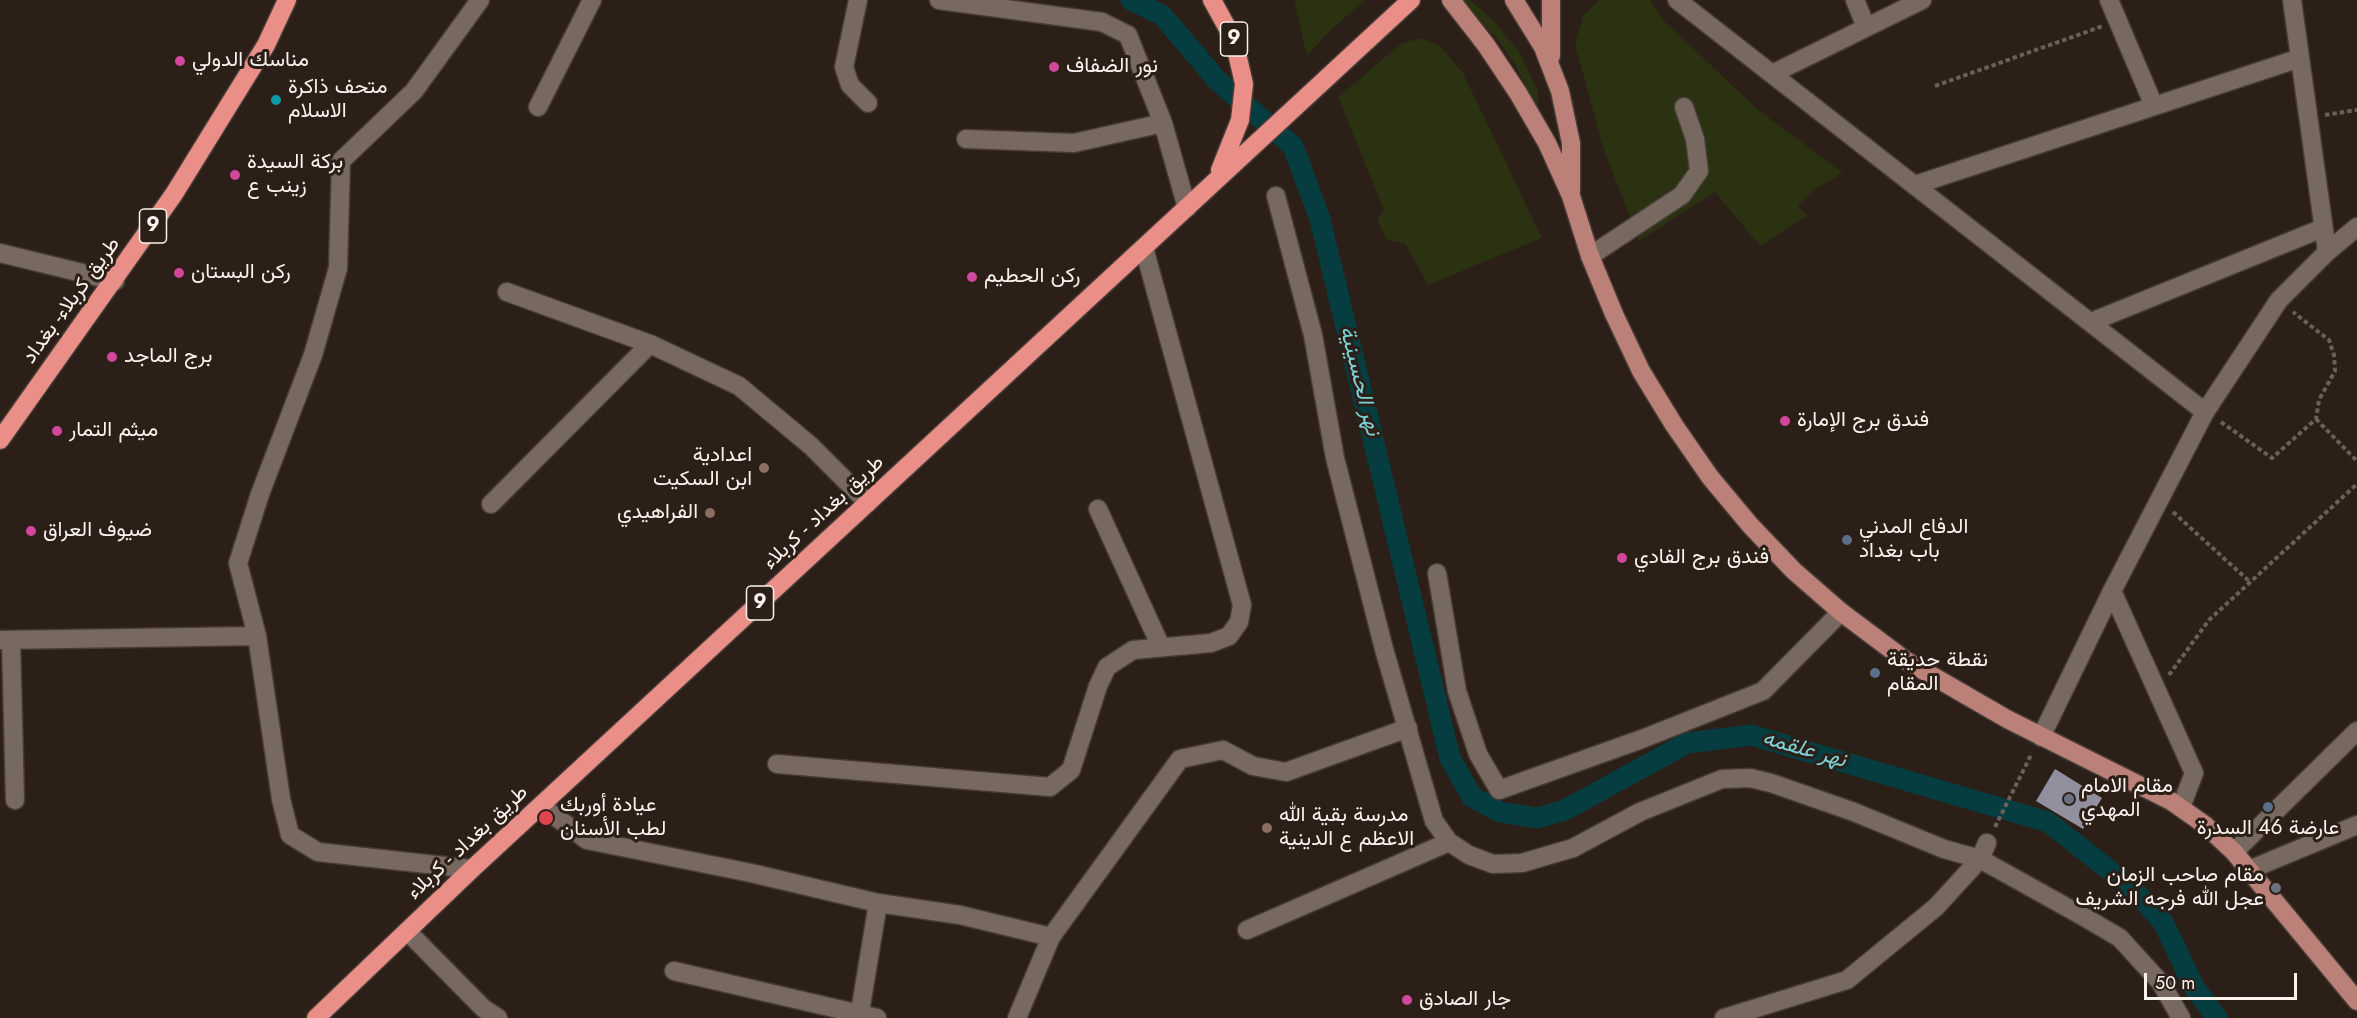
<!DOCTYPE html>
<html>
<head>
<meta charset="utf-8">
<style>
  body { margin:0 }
  #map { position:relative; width:2357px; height:1018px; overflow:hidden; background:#2b1f17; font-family:Jost,sans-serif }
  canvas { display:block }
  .scale { position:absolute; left:2144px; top:973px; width:153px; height:27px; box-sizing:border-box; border:3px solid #faf2ec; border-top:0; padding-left:8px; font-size:18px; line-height:21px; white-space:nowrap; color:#faf2ec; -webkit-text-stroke:4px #2b1f17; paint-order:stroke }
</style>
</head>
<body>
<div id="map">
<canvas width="2357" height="1018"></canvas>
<div class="scale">50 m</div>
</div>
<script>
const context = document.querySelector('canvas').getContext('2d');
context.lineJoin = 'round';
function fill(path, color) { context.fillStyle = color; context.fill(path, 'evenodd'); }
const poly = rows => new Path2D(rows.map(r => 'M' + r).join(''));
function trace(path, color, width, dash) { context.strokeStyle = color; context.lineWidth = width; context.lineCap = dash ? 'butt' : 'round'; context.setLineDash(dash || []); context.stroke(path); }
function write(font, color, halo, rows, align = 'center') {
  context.font = font + ' Jost,Vazirmatn,sans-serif'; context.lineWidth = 6; context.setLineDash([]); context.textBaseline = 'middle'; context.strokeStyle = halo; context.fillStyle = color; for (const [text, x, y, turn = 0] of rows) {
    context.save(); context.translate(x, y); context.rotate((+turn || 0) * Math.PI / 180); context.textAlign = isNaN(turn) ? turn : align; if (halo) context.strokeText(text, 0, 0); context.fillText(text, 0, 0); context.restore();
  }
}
const green = poly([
  [1294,0,1365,0,1330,31,1307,56],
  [1465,0,1470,0,1492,19,1518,50,1538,91,1538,102,1534,103,1516,66,1498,39,1464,5],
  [1599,0,1650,0,1663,20,1758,110,1843,173,1814,190,1798,206,1807,216,1760,246,1715,192,1639,241,1604,150,1575,44,1583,16],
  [1423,38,1441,47,1463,73,1542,238,1428,285,1405,244,1387,240,1377,219,1384,210,1338,97,1402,43]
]);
const canal = poly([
  [1131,0,1162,15,1218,81,1293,146,1320,219,1450,758,1472,797,1500,812,1537,818,1565,810,1687,743,1751,735,2048,822,2131,887,2163,922,2194,987,2217,1018]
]);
const building = poly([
  [2055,769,2102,798,2083,829,2036,801]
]);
const path = poly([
  [1935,86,2103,26],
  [2325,115,2357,110],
  [2316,419,2357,461],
  [2221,422,2272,458,2316,419,2319,400,2335,371,2334,355,2329,340,2293,312],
  [2173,512,2250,582],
  [2169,675,2209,620,2357,484],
  [1995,827,2032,753]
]);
const minor = poly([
  [858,0,844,67,850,85,868,103],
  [939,0,1102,22,1128,35,1163,123,1187,208],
  [1677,0,2205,412],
  [1855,0,1866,27],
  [2109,0,2154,106],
  [2292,0,2327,252],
  [1772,74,1922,0],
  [538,107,592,0],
  [966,139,1074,143,1163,123],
  [1915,185,2300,58],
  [1276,196,1313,335,1335,458,1384,649,1434,821,1449,842,1469,855,1493,864,1522,863,1573,848,1640,812,1722,779,1750,778,1771,783,1854,812,1944,849,1980,859,2086,918,2120,938,2138,958,2161,983,2181,1018],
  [0,253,115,281],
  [1590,256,1682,195,1699,171,1695,139,1684,107],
  [507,292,650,344,739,386,811,446,868,503],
  [2091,322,2323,228],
  [491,504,650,344],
  [1098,509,1161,647],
  [1437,573,1457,691,1478,754,1499,790,1642,739,1763,691,1841,612],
  [2112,591,2194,773,2181,807],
  [257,636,238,563,260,494,313,355,338,268,341,161,414,91,480,0],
  [0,640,257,636,281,799,290,835,318,852,472,869],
  [11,640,15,800],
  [2041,737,2112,591,2205,412,2279,300,2327,252,2357,227],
  [777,764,1050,787,1071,770,1098,686,1107,667,1133,650,1211,643,1229,636,1239,622,1242,605,1144,248],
  [541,806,587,840,751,873,878,903,960,915,1051,937],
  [2234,852,2357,731],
  [2249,870,2357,825],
  [1247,930,1449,842],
  [407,931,483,1008,498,1018],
  [674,971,877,1018],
  [859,1018,878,903],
  [1017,1018,1051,937,1180,759,1223,750,1253,766,1286,772,1408,728],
  [1724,1018,1847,980,1936,907,1980,859,1987,843]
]);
const major = poly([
  [1451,0,1486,45,1518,93,1547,143,1571,196,1590,256,1614,314,1641,371,1674,425,1710,477,1750,525,1794,571,1841,612,1905,660,2007,719,2171,801,2205,825,2234,852,2357,1001],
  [1514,0,1543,47,1560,91,1571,143,1571,191],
  [1551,0,1551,56]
]);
const highway = poly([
  [1212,0,1234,40,1244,84,1240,120,1220,170],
  [0,440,174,194,266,45,287,0],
  [316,1018,472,869,1411,0]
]);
const markers = [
  [180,61,6,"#d1479c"],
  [1054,67,6,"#d1479c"],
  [276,100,6,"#0f9aa8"],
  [235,175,6,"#d1479c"],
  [179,273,6,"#d1479c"],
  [972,277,6,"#d1479c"],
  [112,357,6,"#d1479c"],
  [1785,421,6,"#d1479c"],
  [57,431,6,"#d1479c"],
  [764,468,6,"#8d6e63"],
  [710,513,6,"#8d6e63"],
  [31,531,6,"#d1479c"],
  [1847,540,6,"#5c6f8a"],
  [1622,558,6,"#d1479c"],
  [1875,673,6,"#5c6f8a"],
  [2069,799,6,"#6b7280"],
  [2268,807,6,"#5c6f8a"],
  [546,818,8,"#e0444e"],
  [1267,828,6,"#8d6e63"],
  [2276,888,6,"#6b7280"],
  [1407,1000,6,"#d1479c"]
];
const shields = [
  [1234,39,27],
  [153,226,27],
  [760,603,27]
];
const shieldNames = [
  ["9",1234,39],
  ["9",153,226],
  ["9",760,603]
];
const poiNames = [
  ["مناسك الدولي",192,61],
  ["نور الضفاف",1066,67],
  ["متحف ذاكرة",288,88],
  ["الاسلام",288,112],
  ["بركة السيدة",247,163],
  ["زينب ع",247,187],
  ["ركن البستان",191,273],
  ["ركن الحطيم",984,277],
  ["برج الماجد",124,357],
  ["فندق برج الإمارة",1797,421],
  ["ميثم التمار",69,431],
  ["اعدادية",752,456,"right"],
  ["ابن السكيت",752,480,"right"],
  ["الفراهيدي",698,513,"right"],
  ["الدفاع المدني",1859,528],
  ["باب بغداد",1859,552],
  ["ضيوف العراق",43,531],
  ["فندق برج الفادي",1634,558],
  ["نقطة حديقة",1887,661],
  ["المقام",1887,685],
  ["مقام الامام",2081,787],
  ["المهدي",2081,811],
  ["عيادة أوربك",560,806],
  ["لطب الأسنان",560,830],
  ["مدرسة بقية الله",1279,816],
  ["الاعظم ع الدينية",1279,840],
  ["عارضة 46 السدرة",2268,829,"center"],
  ["مقام صاحب الزمان",2264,876,"right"],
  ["عجل الله فرجه الشريف",2264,900,"right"],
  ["جار الصادق",1419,1000]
];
const streetNames = [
  ["طريق كربلاء- بغداد",72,301,-54],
  ["طريق بغداد - كربلاء",824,513,-43],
  ["طريق بغداد - كربلاء",468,843,-43]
];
const waterNames = [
  ["نهر الحسينية",1359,381,76],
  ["نهر علقمه",1804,750,16]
];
fill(green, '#2a3212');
trace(canal, '#063d40', 21);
fill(building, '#928f9f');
trace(minor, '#463c36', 21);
trace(major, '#463c36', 21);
trace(highway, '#463c36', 21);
trace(path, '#6b6059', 4, [4.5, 3]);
trace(minor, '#77695f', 18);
trace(major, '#bb8078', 18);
trace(highway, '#e98f88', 18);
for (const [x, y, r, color] of markers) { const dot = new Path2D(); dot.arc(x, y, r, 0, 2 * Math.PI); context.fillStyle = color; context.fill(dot); trace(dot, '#2b1f17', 2); }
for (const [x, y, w] of shields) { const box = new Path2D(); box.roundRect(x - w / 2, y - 17, w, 34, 4.5); context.fillStyle = '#2b1f17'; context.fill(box); trace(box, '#faf2ec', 1.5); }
write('bold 20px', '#faf2ec', null, shieldNames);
write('21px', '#faf2ec', '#2b1f17', poiNames, 'left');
write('21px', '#faf2ec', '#2b1f17', streetNames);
write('italic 22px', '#7dd2d7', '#2b1f17', waterNames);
</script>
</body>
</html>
